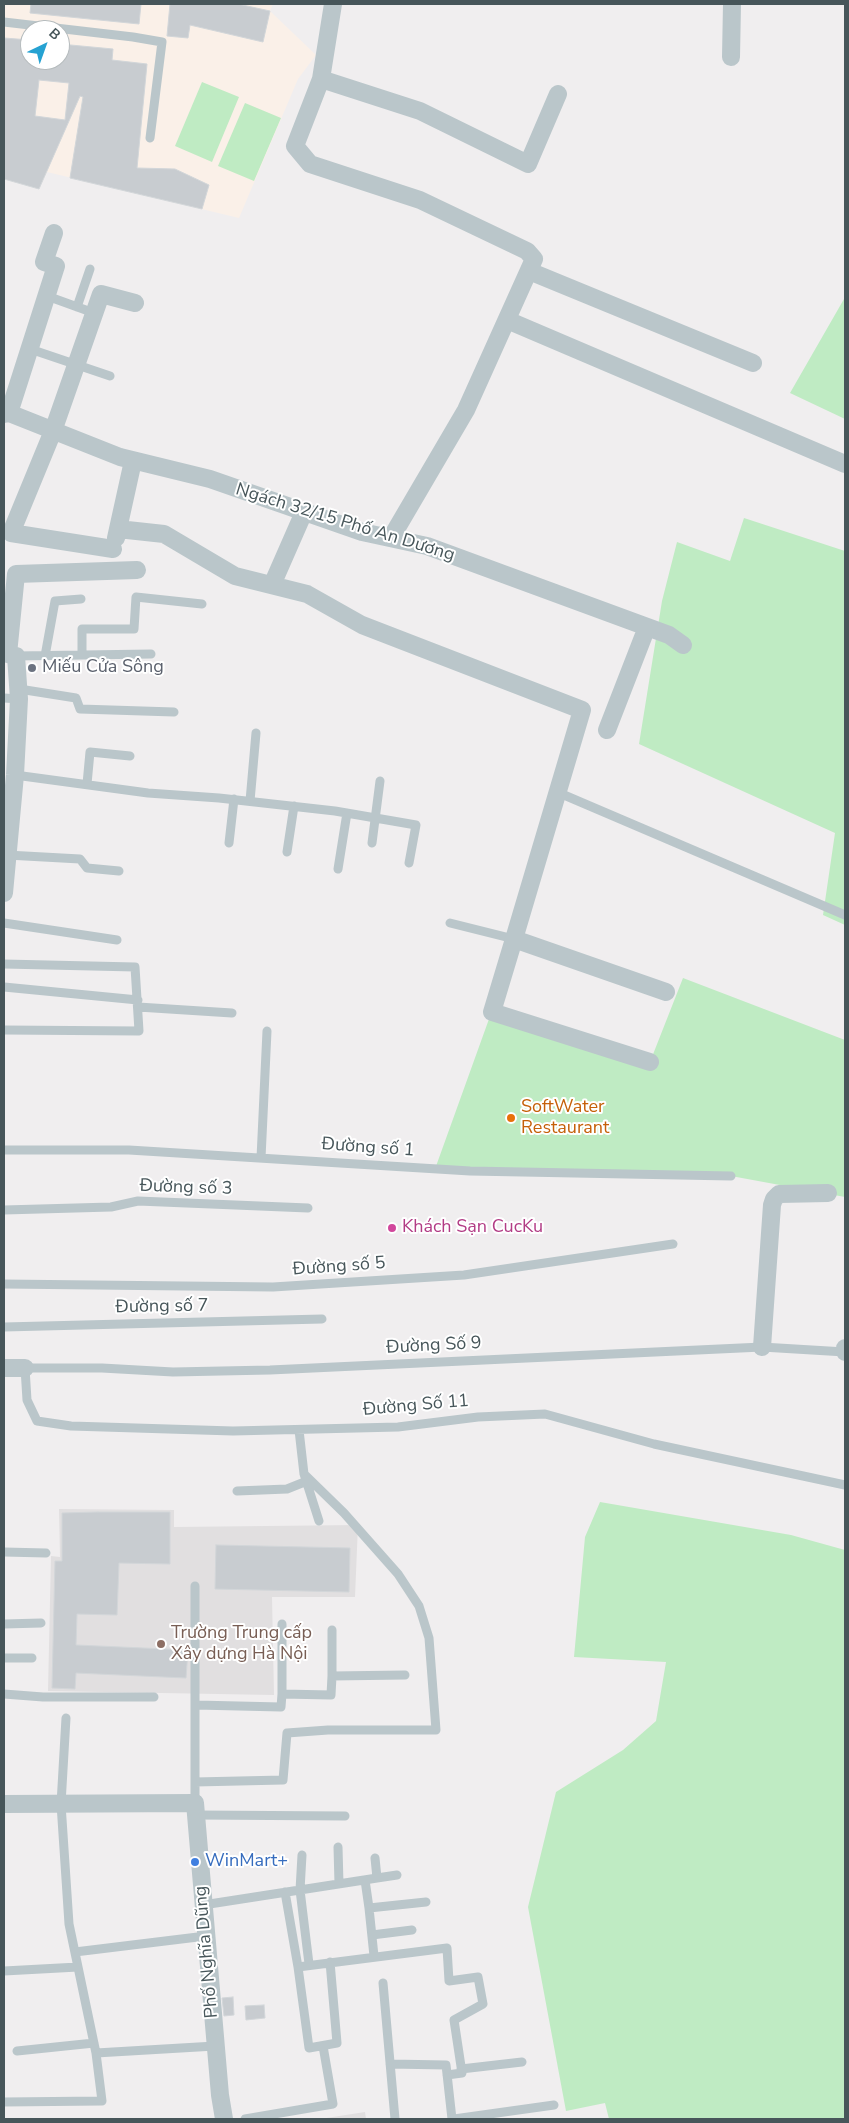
<!DOCTYPE html>
<html>
<head>
<meta charset="utf-8">
<style>
  body { margin:0 }
  #map { position:relative; width:849px; height:2123px; overflow:hidden; background:#f0eeef; font-family:"Nunito Sans",sans-serif }
  canvas { display:block }
  .frame { position:absolute; inset:0; border:5px solid #47565a; pointer-events:none }
  .north { position:absolute; left:20px; top:20px; width:50px; height:50px; box-sizing:border-box; background:#fff; border:1px solid #b5bbbd; border-radius:50%; rotate:42deg; font-size:14px; font-weight:700; line-height:20px; text-align:center; color:#47565a }
  .north::after { content:''; display:block; margin:auto; width:18px; height:22px; background:#26a2d2; clip-path:polygon(50% 0,100% 100%,50% 72%,0 100%) }
</style>
</head>
<body>
<div id="map">
<canvas width="849" height="2123"></canvas>
<div class="frame"></div>
<div class="north">B</div>
</div>
<script>
const context = document.querySelector('canvas').getContext('2d');
context.lineJoin = 'round';
function fill(path, color) { context.fillStyle = color; context.fill(path, 'evenodd'); }
const poly = rows => new Path2D(rows.map(r => 'M' + r).join(''));
function trace(path, color, width, dash) { context.strokeStyle = color; context.lineWidth = width; context.lineCap = dash ? 'butt' : 'round'; context.setLineDash(dash || []); context.stroke(path); }
function write(font, color, halo, rows, align = 'center') {
  context.font = font + ' "Nunito Sans",sans-serif'; context.lineWidth = 4; context.setLineDash([]); context.textBaseline = 'middle'; context.strokeStyle = halo; context.fillStyle = color; for (const [text, x, y, turn = 0] of rows) {
    context.save(); context.translate(x, y); context.rotate((+turn || 0) * Math.PI / 180); context.textAlign = isNaN(turn) ? turn : align; if (halo) context.strokeText(text, 0, 0); context.fillText(text, 0, 0); context.restore();
  }
}
const commercial = poly([
  [4,4,273,4,270,11,316,55,298,79,239,218,47,172,39,189,4,179],
  [30,30,60,30,60,60,30,60]
]);
const education = poly([
  [59,1509,174,1510,174,1527,358,1525,355,1597,272,1597,274,1695,48,1691,51,1556,60,1557],
  [365,2112,366,2119,320,2119]
]);
const green = poly([
  [202,82,239,97,212,162,175,146],
  [245,103,281,118,254,181,218,166],
  [844,299,845,300,845,419,790,393],
  [744,518,845,551,845,925,823,915,835,833,639,744,662,601,677,542,730,561],
  [683,978,845,1040,845,1197,731,1176,435,1169,489,1019,650,1062],
  [600,1502,791,1535,845,1550,845,2119,609,2119,605,2103,566,2111,528,1907,556,1792,623,1750,656,1721,666,1662,574,1657,585,1537]
]);
const building = poly([
  [31,4,141,4,139,24,30,13,31,4],
  [170,4,238,4,270,11,263,42,190,25,188,38,167,36,170,4],
  [4,38,30,40,30,60,60,60,60,44,113,49,112,60,147,64,137,168,175,169,209,185,202,209,70,178,83,97,80,96,39,189,4,179,4,38],
  [39,80,69,83,65,120,35,116,39,80],
  [98,1512,170,1512,170,1564,119,1563,117,1615,77,1614,76,1645,188,1650,186,1678,76,1673,75,1689,52,1688,55,1561,62,1561,62,1513,98,1512],
  [216,1545,350,1548,349,1592,215,1589,216,1545],
  [233,1997,234,2015,224,2016,222,1998,233,1997],
  [264,2005,265,2018,246,2020,245,2006,264,2005]
]);
const lane = poly([
  [4,22,133,37,162,42,150,138],
  [47,296,94,313],
  [77,307,90,269],
  [30,349,110,376],
  [82,655,82,629,134,629,136,597,202,604],
  [16,656,151,654],
  [45,656,55,601,81,599],
  [19,689,76,698,80,709,174,712],
  [4,698,19,699],
  [15,775,148,793,219,798,335,811,416,825,409,863],
  [87,784,90,752,130,756],
  [557,792,845,915],
  [250,801,256,733],
  [229,843,234,799],
  [372,843,380,781],
  [287,852,294,806],
  [7,855,80,859,87,868,119,871],
  [338,869,347,813],
  [4,923,117,940],
  [450,923,514,939],
  [4,964,135,967,139,1031,4,1030],
  [4,987,138,1000],
  [138,1007,232,1013],
  [4,1150,129,1150,470,1171,731,1176],
  [261,1158,267,1031],
  [4,1210,111,1207,138,1201,308,1208],
  [4,1284,273,1287,464,1275,673,1244],
  [4,1327,322,1319],
  [845,1352,762,1347,270,1370,173,1372,102,1368,25,1368,27,1400,37,1421,71,1426,233,1431,398,1427,478,1417,545,1414,654,1444,845,1485],
  [299,1430,304,1474,319,1521],
  [237,1491,287,1489,307,1481],
  [4,1552,46,1553],
  [4,1624,41,1623],
  [4,1658,32,1658],
  [332,1676,332,1630],
  [4,1694,43,1697,154,1697],
  [282,1694,282,1624],
  [196,1705,281,1707,282,1694,331,1695,332,1676,405,1675],
  [195,1782,283,1780,287,1733,328,1730,436,1730,429,1638,419,1606,398,1574,344,1513,304,1474],
  [195,1803,195,1586],
  [196,1815,345,1816],
  [338,1847,339,1884],
  [302,1855,300,1890,309,1964],
  [377,1878,397,1875],
  [365,1880,369,1908],
  [285,1892,298,1967,447,1948,449,1981,478,1977,483,2004,454,2020,462,2073,447,2075],
  [203,1905,377,1878,375,1858],
  [372,1935,412,1930],
  [75,1952,206,1936],
  [374,1956,369,1908,426,1902],
  [298,1967,309,2048,337,2043,330,1962],
  [4,1971,78,1967],
  [383,1983,395,2119],
  [17,2051,94,2043],
  [96,2053,215,2046],
  [390,2064,446,2065,452,2119],
  [461,2069,522,2062],
  [4,2102,102,2101,96,2053,69,1924,61,1804,66,1718],
  [245,2119,333,2104,323,2046],
  [454,2119,554,2105]
]);
const street = poly([
  [333,4,321,79,295,146,310,164,420,200,527,251,534,259,466,410,391,538],
  [731,57,732,4],
  [321,79,420,111,528,164,558,94],
  [529,271,753,363],
  [507,320,845,464],
  [9,413,56,266,44,262,54,233],
  [4,414,9,413,120,457,210,479,362,532,427,546,669,635,683,645],
  [118,529,164,534,235,576,307,594,362,625,582,710,514,939,666,992],
  [116,538,133,461],
  [113,549,11,533,53,431,101,294,135,303],
  [272,585,304,512],
  [4,653,16,656,19,699,15,775,4,893],
  [8,654,16,574,137,570],
  [607,730,647,627],
  [514,939,492,1012,650,1062],
  [762,1347,772,1205,774,1199,779,1194,828,1193],
  [845,1352,845,1348],
  [4,1368,25,1368],
  [4,1804,195,1803,220,2095,224,2119]
]);
const markers = [
  [32,668,5,"#6b7280"],
  [511,1118,5,"#e8710a"],
  [392,1228,5,"#d1479c"],
  [161,1644,5,"#8d6e63"],
  [195,1862,5,"#3f7fe0"]
];
const streetNames = [
  ["Ngách 32/15 Phố An Dương",345,523,17],
  ["Đường số 1",368,1148,4],
  ["Đường số 3",186,1188,2],
  ["Đường số 5",339,1267,-4],
  ["Đường số 7",162,1307,-1],
  ["Đường Số 9",434,1346,-3],
  ["Đường Số 11",416,1406,-5],
  ["Phố Nghĩa Dũng",207,1952,-95]
];
const worshipNames = [
  ["Miếu Cửa Sông",42,668]
];
const foodNames = [
  ["SoftWater",521,1108],
  ["Restaurant",521,1129]
];
const hotelNames = [
  ["Khách Sạn CucKu",402,1228]
];
const educationNames = [
  ["Trường Trung cấp",171,1634],
  ["Xây dựng Hà Nội",171,1655]
];
const shopNames = [
  ["WinMart+",205,1862]
];
fill(commercial, '#faf0e8');
fill(education, '#e1dfe0');
fill(green, '#bfebc3');
fill(building, '#c8ccd0');
trace(building, '#d2d6d9', 1);
trace(lane, '#bac6ca', 9);
trace(street, '#bac6ca', 18);
for (const [x, y, r, color] of markers) { const dot = new Path2D(); dot.arc(x, y, r, 0, 2 * Math.PI); context.fillStyle = color; context.fill(dot); trace(dot, '#fff', 2); }
write('18px', '#47565a', '#fff', streetNames);
write('18px', '#5b616d', '#fff', worshipNames, 'left');
write('18px', '#c56008', '#fff', foodNames, 'left');
write('18px', '#b23c85', '#fff', hotelNames, 'left');
write('18px', '#785e54', '#fff', educationNames, 'left');
write('18px', '#366cbe', '#fff', shopNames, 'left');
</script>
</body>
</html>
